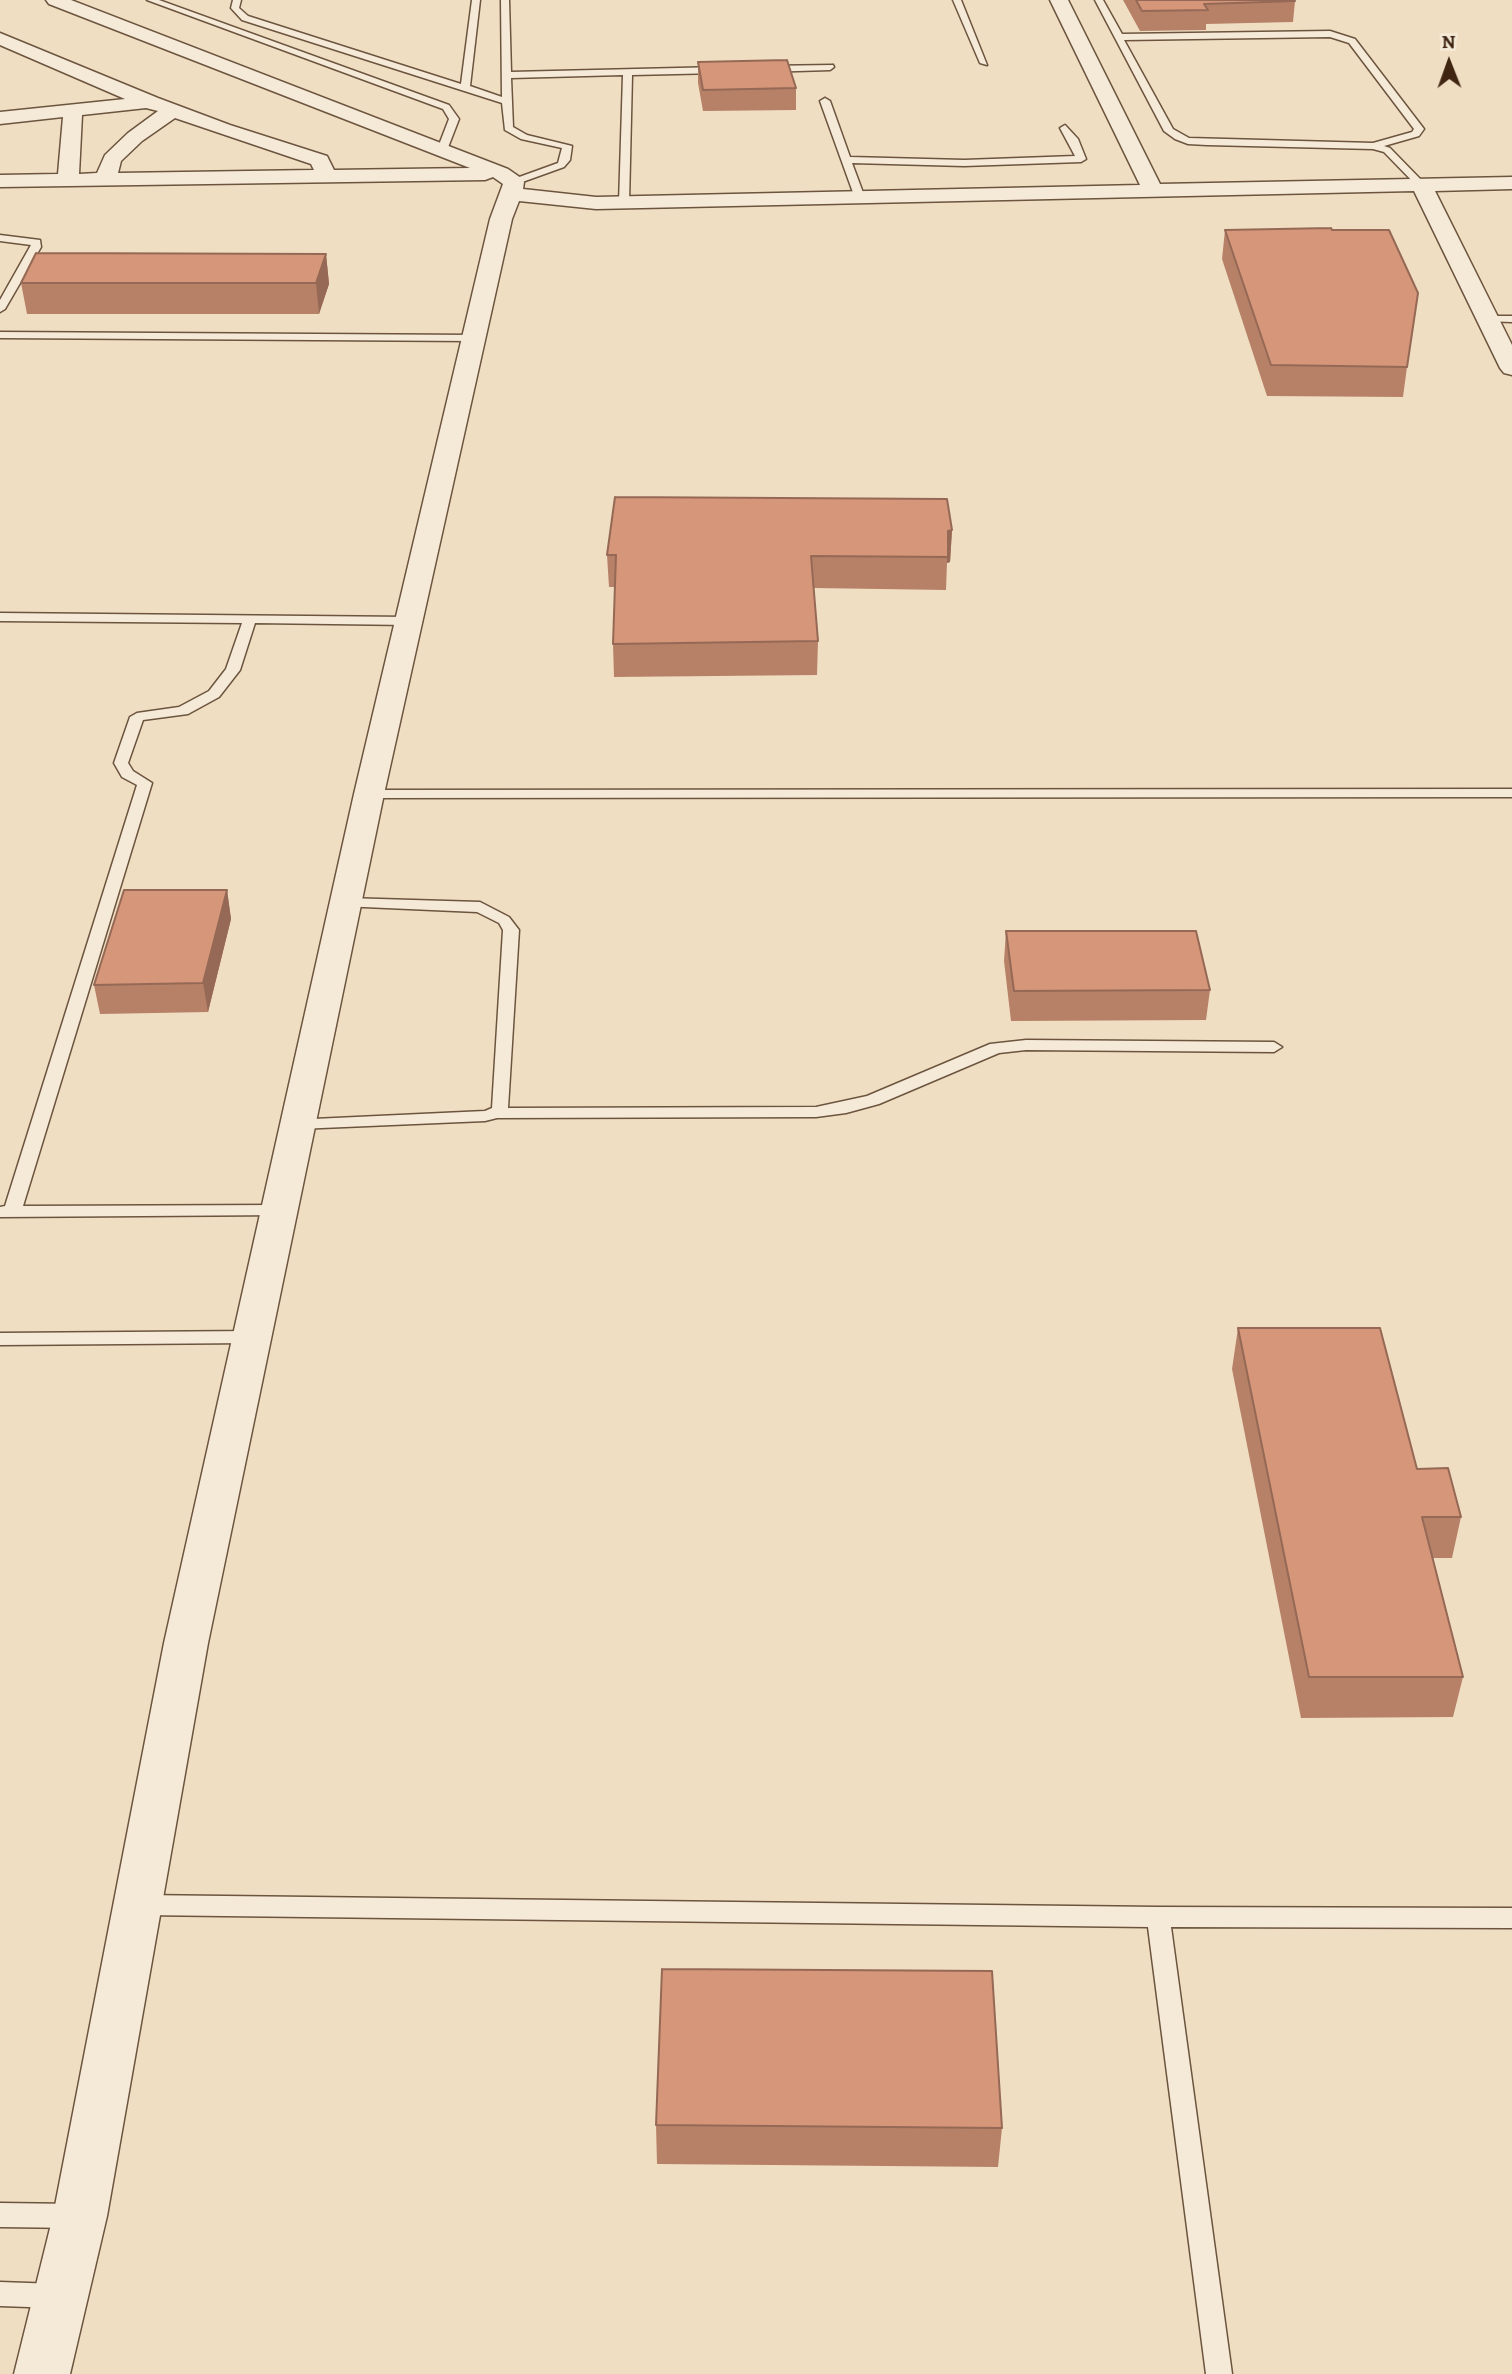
<!DOCTYPE html>
<html>
<head>
<meta charset="utf-8">
<style>
  body { margin:0 }
  #map { position:relative; width:1512px; height:2374px; overflow:hidden; background:#f0dec3; font-family:Alegreya,serif }
  canvas { display:block }
  .north { position:absolute; left:1414px; top:28px; width:70px; height:70px; -webkit-text-stroke:5px #f5ead8; paint-order:stroke; rotate:359deg; font-size:19px; font-weight:700; line-height:28px; text-align:center; color:#402612 }
  .north::after { content:''; display:block; margin:auto; width:24px; height:32px; background:#402612; clip-path:polygon(50% 0,100% 100%,50% 72%,0 100%) }
</style>
</head>
<body>
<div id="map">
<canvas width="1512" height="2374"></canvas>
<div class="north">N</div>
</div>
<script>
const context = document.querySelector('canvas').getContext('2d');
context.lineJoin = 'round';
const poly = rows => new Path2D(rows.map(r => 'M' + r).join(''));
function trace(path, color, width, dash) { context.strokeStyle = color; context.lineWidth = width; context.lineCap = dash ? 'butt' : 'round'; context.setLineDash(dash || []); context.stroke(path); }
function fill(path, color) { context.fillStyle = color; context.fill(path, 'evenodd'); }
const service = poly([
  [147,0,159,0,449,105,459,119,447,150,442,153,437,150,449,119,443,109,147,0],
  [233,0,241,0,239,8,248,16,461,84,472,0,480,0,470,86,502,97,501,0,509,0,511,72,720,67,724,70,720,73,632,75,629,203,624,206,619,203,623,75,511,78,513,127,527,135,572,146,570,160,564,167,514,185,509,182,511,180,558,163,562,148,521,139,505,130,502,103,242,20,231,8,233,0],
  [953,0,961,0,987,65,980,63,953,0],
  [1095,0,1103,0,1122,34,1330,31,1355,39,1424,129,1419,136,1384,146,1390,148,1427,186,1419,188,1384,152,1373,149,1207,145,1188,144,1175,139,1164,131,1095,0],
  [1330,37,1349,43,1414,129,1412,132,1373,143,1189,138,1173,129,1124,40,1330,37],
  [833,65,834,67,830,70,765,72,761,69,765,66,833,65],
  [825,98,830,101,850,157,964,160,1075,156,1060,128,1065,125,1078,139,1086,159,1081,162,964,166,852,163,865,198,860,201,855,198,820,101,825,98],
  [0,235,40,240,41,247,5,309,0,312,0,300,31,245,0,241,0,235],
  [1487,316,1512,316,1512,322,1483,321,1482,319,1487,316],
  [0,332,474,335,479,338,474,341,0,338,0,332],
  [0,613,409,617,416,621,409,625,255,623,240,670,219,697,188,714,143,720,128,763,133,771,152,783,23,1206,279,1205,288,1211,285,1215,0,1217,0,1207,5,1206,137,785,122,777,114,763,130,717,137,713,179,707,209,691,226,669,242,623,0,621,0,613],
  [1512,789,1512,797,369,798,362,794,369,790,1512,789],
  [346,898,480,902,509,917,519,930,508,1108,816,1107,867,1096,990,1044,1026,1040,1274,1042,1282,1047,1274,1052,1026,1050,999,1053,879,1104,846,1113,816,1117,497,1118,485,1121,298,1129,292,1128,289,1124,292,1120,485,1111,492,1108,503,930,499,923,477,912,341,906,338,903,341,900,346,898],
  [252,1331,259,1332,261,1337,259,1342,252,1343,0,1345,0,1333,252,1331],
  [140,1895,1158,1907,1512,1908,1512,1928,1171,1927,1232,2374,1206,2374,1148,1927,140,1915,132,1912,128,1905,132,1898,140,1895],
  [0,2203,77,2204,86,2208,90,2216,86,2224,77,2228,0,2227,0,2203],
  [0,2282,57,2284,66,2287,70,2296,66,2305,57,2308,0,2306,0,2282]
]);
const minor = poly([
  [46,0,71,0,508,169,521,178,524,182,523,189,596,197,1140,185,1050,0,1068,0,1160,184,1512,177,1512,189,1435,191,1512,345,1512,375,1504,373,1500,368,1414,191,596,209,519,201,512,219,384,794,208,1643,107,2216,70,2374,14,2374,53,2216,164,1643,354,794,490,219,503,184,493,177,485,180,0,187,0,175,58,174,63,117,0,124,0,112,125,99,0,45,0,33,158,98,230,125,327,156,334,170,470,168,49,4,46,0],
  [146,108,158,111,128,133,105,155,97,173,79,174,82,115,146,108],
  [175,118,311,164,314,170,118,173,121,161,142,141,175,118]
]);
const wall = poly([
  [1123,0,1294,0,1295,1,1293,22,1206,24,1206,30,1140,31],
  [698,62,796,88,796,110,703,111,698,83],
  [1225,230,1407,367,1403,397,1267,396,1222,259],
  [326,254,329,284,319,314,27,314,21,283],
  [952,530,950,562,947,563,946,590,813,588,818,641,817,675,614,677,613,644,615,587,609,587,607,555],
  [227,890,231,919,208,1012,100,1014,94,985],
  [1006,931,1210,990,1206,1020,1011,1021,1004,961],
  [1238,1328,1417,1469,1461,1517,1452,1558,1433,1558,1463,1677,1453,1717,1301,1718,1232,1369],
  [656,2125,1002,2128,998,2167,657,2164]
]);
const shadedWall = poly([
  [326,254,329,284,319,314,316,283],
  [952,530,950,562,947,563,948,531],
  [227,890,231,919,208,1012,203,983]
]);
const building = poly([
  [1136,0,1294,0,1295,1,1204,4,1208,10,1142,11,1136,0],
  [787,60,796,88,703,90,698,62,787,60],
  [1331,228,1332,230,1389,230,1418,293,1407,367,1271,365,1225,230,1331,228],
  [36,253,326,254,316,283,21,283,36,253],
  [615,497,947,499,952,530,948,531,948,557,811,556,818,641,613,644,616,555,607,555,615,497],
  [124,890,227,890,203,983,94,985,124,890],
  [1006,931,1196,931,1210,990,1014,991,1006,931],
  [1238,1328,1380,1328,1417,1469,1448,1468,1461,1517,1422,1517,1463,1677,1309,1677,1238,1328],
  [662,1969,992,1971,1002,2128,656,2125,662,1969]
]);
trace(service, '#6c543e', 3);
trace(minor, '#6c543e', 3);
fill(service, '#f5ead8');
fill(minor, '#f5ead8');
fill(wall, '#b78168');
fill(shadedWall, '#956955');
fill(building, '#d59679');
trace(building, '#956955', 2);
</script>
</body>
</html>
